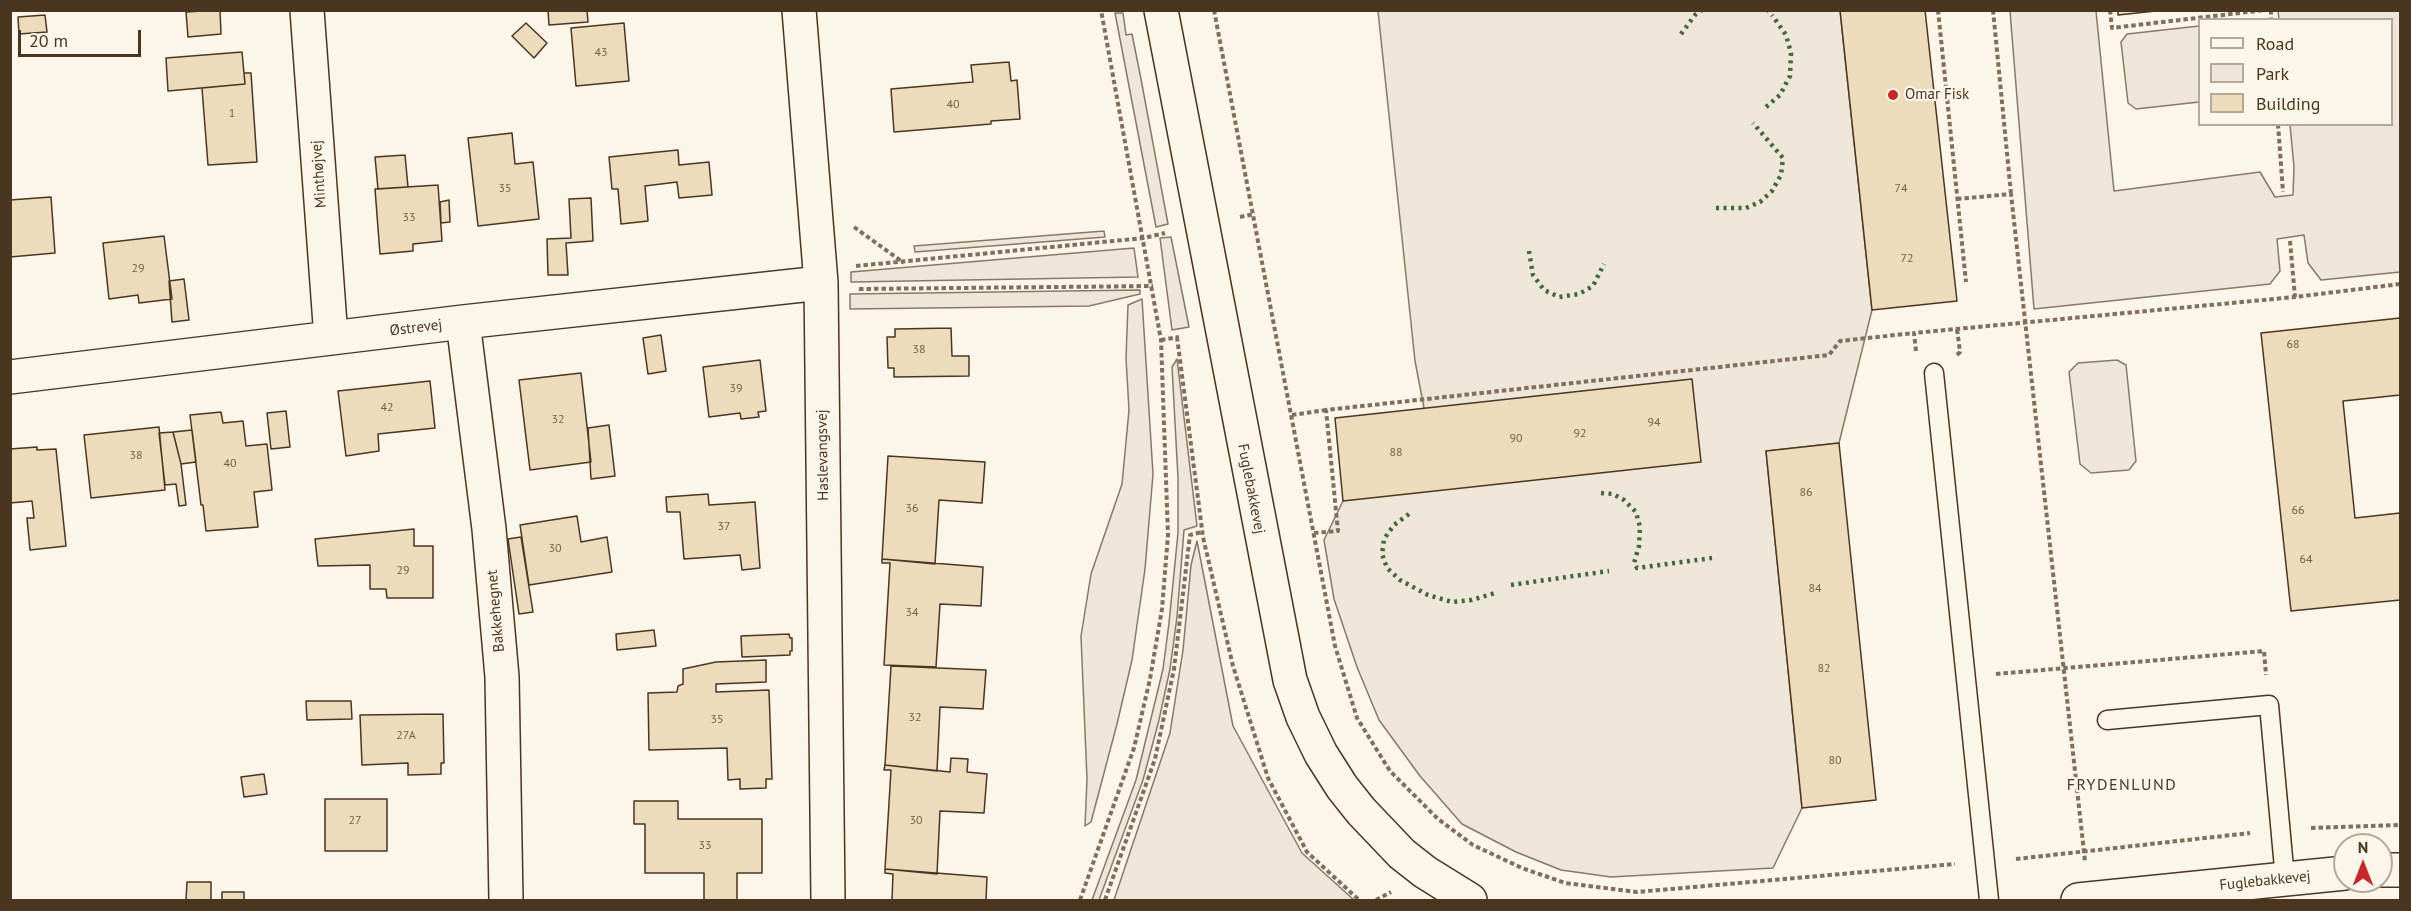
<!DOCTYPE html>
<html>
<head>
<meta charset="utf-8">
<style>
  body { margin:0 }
  #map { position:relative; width:2411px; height:911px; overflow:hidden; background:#fbf6e9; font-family:"PT Sans",sans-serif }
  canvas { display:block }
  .frame { position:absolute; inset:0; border:12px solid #4a3520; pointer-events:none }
  .legend { position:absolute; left:2198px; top:18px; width:195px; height:108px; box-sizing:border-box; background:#fbf6e9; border:2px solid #b4a999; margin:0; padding:8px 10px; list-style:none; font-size:18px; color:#4a3520 }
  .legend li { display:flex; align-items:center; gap:12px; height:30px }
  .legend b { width:30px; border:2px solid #b4a999 }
  .north { position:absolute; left:2333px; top:833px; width:60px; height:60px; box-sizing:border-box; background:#fbf6e9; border:2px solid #b4a999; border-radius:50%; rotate:0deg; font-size:16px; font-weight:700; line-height:24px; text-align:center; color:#4a3520 }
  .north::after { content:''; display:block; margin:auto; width:21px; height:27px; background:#c62828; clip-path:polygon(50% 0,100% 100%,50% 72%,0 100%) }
  .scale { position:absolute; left:18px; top:30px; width:123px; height:27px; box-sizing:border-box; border:3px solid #4a3520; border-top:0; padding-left:8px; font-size:18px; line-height:21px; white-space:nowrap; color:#4a3520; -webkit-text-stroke:4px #fbf6e9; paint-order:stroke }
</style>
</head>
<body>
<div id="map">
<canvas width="2411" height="911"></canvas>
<div class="frame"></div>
<ul class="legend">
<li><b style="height:8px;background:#fbf6e9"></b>Road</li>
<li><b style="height:16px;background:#ede6d9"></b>Park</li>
<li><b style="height:16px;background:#ecdcbc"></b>Building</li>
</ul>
<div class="north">N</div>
<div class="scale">20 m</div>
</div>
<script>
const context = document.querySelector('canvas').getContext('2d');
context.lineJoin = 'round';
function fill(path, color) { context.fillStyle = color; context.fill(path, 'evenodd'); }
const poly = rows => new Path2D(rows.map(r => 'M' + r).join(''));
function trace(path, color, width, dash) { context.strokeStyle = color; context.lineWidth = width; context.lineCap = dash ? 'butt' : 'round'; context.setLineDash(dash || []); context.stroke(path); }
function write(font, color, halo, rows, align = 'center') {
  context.font = font + ' "PT Sans",sans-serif'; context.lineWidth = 4.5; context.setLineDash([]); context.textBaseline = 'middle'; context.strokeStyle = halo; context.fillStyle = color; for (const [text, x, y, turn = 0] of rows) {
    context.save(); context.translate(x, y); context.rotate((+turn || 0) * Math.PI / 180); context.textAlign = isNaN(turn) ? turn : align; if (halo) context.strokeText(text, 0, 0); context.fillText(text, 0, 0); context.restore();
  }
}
const green = poly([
  [1378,11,1840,11,1872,310,1839,443,1766,451,1802,808,1773,868,1611,877,1561,870,1516,852,1462,824,1420,776,1379,720,1357,667,1334,599,1324,540,1343,501,1424,408,1415,361,1378,11],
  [2010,11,2096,11,2114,191,2260,172,2275,197,2293,195,2294,167,2290,125,2392,124,2392,20,2279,19,2278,11,2400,11,2400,272,2321,280,2308,263,2304,235,2277,239,2280,271,2270,284,2034,309,2010,11],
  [1115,13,1123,13,1126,35,1132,34,1141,79,1168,224,1156,227,1115,13],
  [2199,26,2199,102,2136,109,2128,103,2121,42,2127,34,2199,26],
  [1104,231,1105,237,915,252,914,246,1104,231],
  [1171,237,1189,327,1172,330,1160,238,1171,237],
  [1134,248,1138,277,851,282,851,272,1134,248],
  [1140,290,1140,294,1089,306,850,309,850,294,1140,290],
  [1142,299,1153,474,1145,569,1132,660,1117,724,1091,822,1085,826,1087,779,1081,636,1091,574,1122,484,1129,410,1126,358,1128,305,1142,299],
  [1177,359,1197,526,1184,530,1177,617,1170,669,1159,720,1143,780,1099,900,1092,900,1136,780,1163,669,1169,623,1178,533,1178,478,1172,367,1177,359],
  [2117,360,2126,365,2136,461,2129,470,2091,473,2080,464,2069,372,2078,363,2117,360],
  [1197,541,1233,726,1302,853,1354,900,1114,900,1170,733,1183,650,1191,565,1197,541]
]);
const building = poly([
  [220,10,221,34,188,37,186,12,220,10],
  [548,10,587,10,588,22,549,25,548,10],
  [1840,10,1925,10,1957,301,1872,310,1840,10],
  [2118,10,2165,10,2118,15,2118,10],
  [45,15,47,32,19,34,18,17,45,15],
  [526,23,547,43,534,58,512,36,526,23],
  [624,23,629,81,576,86,571,28,624,23],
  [242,52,245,84,168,91,166,58,242,52],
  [1009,62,1011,81,1017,80,1020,119,991,121,991,124,894,132,891,89,973,82,971,65,1009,62],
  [244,73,251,73,257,162,208,165,202,88,245,84,244,73],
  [512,133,515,164,533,162,539,219,478,226,468,138,512,133],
  [678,150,679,165,709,162,712,195,679,198,677,182,645,186,648,221,621,224,618,189,612,189,609,157,678,150],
  [405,155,408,187,378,189,375,157,405,155],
  [438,185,442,241,413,244,413,251,380,254,375,189,438,185],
  [51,197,55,253,10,257,10,200,51,197],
  [591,198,593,241,566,243,568,275,548,275,547,239,571,238,569,199,591,198],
  [449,200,450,222,441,223,440,202,449,200],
  [164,236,172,299,139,303,138,295,109,299,103,243,164,236],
  [184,279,189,320,172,322,169,281,184,279],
  [2400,318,2400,395,2343,401,2355,518,2400,513,2400,600,2291,611,2261,333,2400,318],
  [951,328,952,356,969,356,969,376,894,377,894,368,888,368,887,337,895,337,895,329,951,328],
  [661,335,666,371,648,374,643,338,661,335],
  [760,360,766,411,758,412,759,417,741,419,740,413,709,417,703,367,760,360],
  [581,373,591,462,530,470,519,380,581,373],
  [1692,379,1701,462,1343,501,1335,418,1692,379],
  [430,381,435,428,378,434,379,451,346,456,338,391,430,381],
  [286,411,290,447,271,449,267,413,286,411],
  [221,412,223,423,243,421,246,446,267,444,272,490,254,492,258,527,206,531,203,505,201,505,190,415,221,412],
  [609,425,615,476,591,479,588,428,609,425],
  [159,427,165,490,91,498,84,435,159,427],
  [192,430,196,462,181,464,173,432,192,430],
  [173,432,181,464,186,505,179,506,176,484,165,485,159,433,173,432],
  [1839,443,1876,800,1802,808,1766,451,1839,443],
  [37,447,37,450,56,449,66,546,30,550,27,518,34,518,32,501,10,503,10,449,37,447],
  [888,456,985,462,982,503,939,500,935,564,882,559,888,456],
  [708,494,709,505,755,502,760,568,742,570,740,555,684,559,680,512,667,512,666,497,708,494],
  [577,516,581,542,607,537,612,572,529,585,520,525,577,516],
  [414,529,414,546,433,546,433,598,387,598,386,589,370,589,370,565,318,566,315,539,414,529],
  [521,537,533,612,519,614,508,539,521,537],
  [882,559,983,567,981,606,940,604,936,667,884,665,890,563,882,563,882,559],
  [654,630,656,646,617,650,616,634,654,630],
  [789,634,790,638,792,638,792,651,790,651,790,655,742,657,741,636,789,634],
  [766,660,766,682,716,684,716,692,769,690,772,779,766,779,766,788,740,789,740,779,728,780,727,748,649,750,648,693,677,692,678,686,683,684,683,669,716,662,766,660],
  [891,666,986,670,983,709,940,707,937,771,885,765,891,666],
  [306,701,351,701,352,719,307,720,306,701],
  [443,714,444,763,441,763,441,774,408,775,408,763,362,765,360,715,443,714],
  [951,758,968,759,967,772,987,774,984,813,940,811,937,874,885,869,891,770,884,770,885,765,950,772,951,758],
  [264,774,267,794,244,797,241,777,264,774],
  [325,799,387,799,387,851,325,851,325,799],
  [634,801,678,801,678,819,762,819,762,873,737,873,737,900,704,900,704,873,645,873,645,824,634,824,634,801],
  [885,869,987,877,986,900,892,900,893,874,885,873,885,869],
  [187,882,211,882,211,900,186,900,187,882],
  [222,892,244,892,244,900,222,900,222,892]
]);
const path = poly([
  [1214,10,1335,646,1357,718,1390,771,1438,819,1473,845,1522,868,1565,883,1637,892,1955,864],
  [1938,10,1966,282],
  [1993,10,2011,194],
  [2110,10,2112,28,2265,10],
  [2271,10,2271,20],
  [1766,12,1767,10],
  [2278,124,2283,192],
  [1957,199,2011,194,2085,861],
  [1240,217,1254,214],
  [854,227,904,263],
  [2290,241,2295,297,2400,284],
  [856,266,1144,238,1165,233],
  [859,289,1153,286],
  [1177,337,1203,537,1233,666,1268,778,1307,852,1359,900],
  [1161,340,1179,337],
  [1916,351,1914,333,2295,297],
  [1957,355,1960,352,1957,329],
  [1292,415,1326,410],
  [1314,533,1338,531,1326,410,1829,355,1840,341,1914,333],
  [1996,674,2264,651,2266,675],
  [2311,828,2400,825],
  [2016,859,2250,833],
  [1080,900,1134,748,1150,679,1162,609,1168,535,1161,340,1101,10],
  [1105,900,1155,759,1174,669,1190,535,1202,532],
  [1376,900,1391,892]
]);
const service = poly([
  [1934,373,1989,900],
  [2107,720,2269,705,2285,879]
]);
const minor = poly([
  [307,10,331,338],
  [799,10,821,283,828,900],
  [1161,10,1290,680,1303,717,1321,754,1342,787,1361,811,1402,854,1425,872,1470,900],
  [463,322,489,529,502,677,506,900],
  [10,377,463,322,821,283],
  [2381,870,2400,870],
  [2078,900,2345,873]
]);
const hedge = poly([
  [1681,34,1695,15,1702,10],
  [1766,107,1780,95,1790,76,1791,53,1786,35,1772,15],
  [1716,208,1746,208,1760,202,1772,191,1781,175,1783,158,1753,123],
  [1529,251,1533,275,1544,290,1559,297,1579,294,1593,286,1604,264],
  [1601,493,1613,494,1624,500,1636,512,1640,527,1639,546,1634,563,1637,568,1712,558],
  [1409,514,1394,525,1384,539,1382,554,1387,568,1400,580,1428,595,1452,602,1472,600,1495,593],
  [1511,585,1609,571]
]);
const markers = [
  [1893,95,6,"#c62828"]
];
const numberNames = [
  ["43",601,53],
  ["40",953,105],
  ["1",232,114],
  ["35",505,189],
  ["74",1901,189],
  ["33",409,218],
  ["72",1907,259],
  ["29",138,269],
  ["68",2293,345],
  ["38",919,350],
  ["39",736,389],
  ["42",387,408],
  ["32",558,420],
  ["94",1654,423],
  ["92",1580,434],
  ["90",1516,439],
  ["88",1396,453],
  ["38",136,456],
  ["40",230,464],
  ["86",1806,493],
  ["36",912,509],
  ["66",2298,511],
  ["37",724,527],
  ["30",555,549],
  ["64",2306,560],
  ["29",403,571],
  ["84",1815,589],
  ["34",912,613],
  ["82",1824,669],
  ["32",915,718],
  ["35",717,720],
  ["27A",406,736],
  ["80",1835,761],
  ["27",355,821],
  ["30",916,821],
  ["33",705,846]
];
const poiNames = [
  ["Omar Fisk",1905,95]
];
const streetNames = [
  ["Minthøjvej",319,174,-94],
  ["Østrevej",416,328,-7],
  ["Haslevangsvej",823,455,-91],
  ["Fuglebakkevej",1251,489,79],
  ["Bakkehegnet",496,611,-95],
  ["Fuglebakkevej",2265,881,-6]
];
const neighbourhoodNames = [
  ["FRYDENLUND",2122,785]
];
fill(green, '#ede6d9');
trace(green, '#887966', 1.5);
fill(building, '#ecdcbc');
trace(building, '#4a3520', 1.5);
trace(service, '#4a3520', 21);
trace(minor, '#4a3520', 36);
trace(path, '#7f6f5c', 4, [4.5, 3]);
trace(service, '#fbf6e9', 18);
trace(minor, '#fbf6e9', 33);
trace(hedge, '#436837', 4.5, [3, 4.5]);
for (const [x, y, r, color] of markers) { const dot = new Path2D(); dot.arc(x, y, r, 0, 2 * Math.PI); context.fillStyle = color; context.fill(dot); trace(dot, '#fbf6e9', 2); }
write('12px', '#725f47', null, numberNames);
write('15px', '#4a3520', '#fbf6e9', poiNames, 'left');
write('15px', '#4a3520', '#fbf6e9', streetNames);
context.letterSpacing = '1.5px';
write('16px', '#4a3520', '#fbf6e9', neighbourhoodNames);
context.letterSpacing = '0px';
</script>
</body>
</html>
